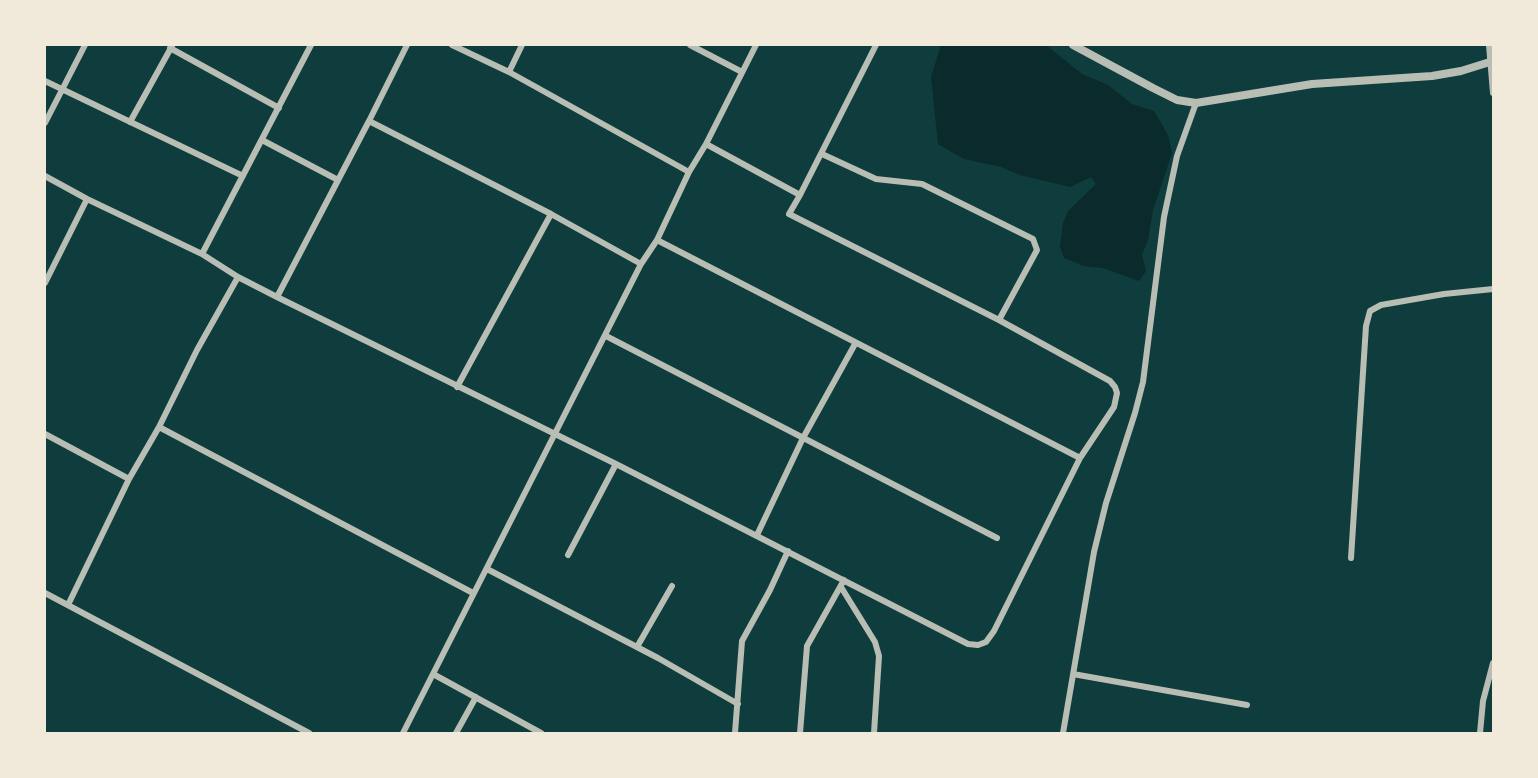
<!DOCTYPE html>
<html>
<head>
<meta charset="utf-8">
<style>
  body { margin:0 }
  #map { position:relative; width:1538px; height:778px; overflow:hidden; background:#0f3d3e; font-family:"Source Sans 3",sans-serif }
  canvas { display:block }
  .frame { position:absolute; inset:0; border:46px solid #f1e9da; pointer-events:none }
</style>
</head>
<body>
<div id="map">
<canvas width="1538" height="778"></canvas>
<div class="frame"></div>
</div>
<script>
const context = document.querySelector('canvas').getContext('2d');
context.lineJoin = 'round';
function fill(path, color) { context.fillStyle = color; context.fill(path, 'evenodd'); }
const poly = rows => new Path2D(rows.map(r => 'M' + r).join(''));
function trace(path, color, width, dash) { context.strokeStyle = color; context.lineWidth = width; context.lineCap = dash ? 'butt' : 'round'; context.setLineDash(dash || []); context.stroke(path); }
const water = poly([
  [941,45,1046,45,1082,74,1108,85,1132,104,1154,111,1168,135,1172,153,1153,210,1148,240,1142,255,1146,271,1139,281,1103,268,1084,266,1064,258,1060,247,1063,223,1068,211,1096,184,1091,177,1070,187,1020,175,1001,167,964,159,938,144,931,77]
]);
const minor = poly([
  [452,45,509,72,689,172],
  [690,45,742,72],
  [1489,45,1493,93],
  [170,48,279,108],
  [509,72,522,45],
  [45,81,243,176],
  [369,121,407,45],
  [130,122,172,46],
  [45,123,85,45],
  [262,140,338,180],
  [822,154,876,179,922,184,1033,239,1037,250,999,320],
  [45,176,87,199,202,254,238,277,277,297,616,464,968,644,978,645,986,642,994,631,1080,458,1114,407,1117,393,1115,387,1110,381,999,320,789,214,800,195,706,144],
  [800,195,876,45],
  [657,240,1080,458],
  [202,254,311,45],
  [45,283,87,199],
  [277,297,369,121,551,214,641,264],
  [606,336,997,538],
  [457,387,551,214],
  [159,427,473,593],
  [45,434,129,479],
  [757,535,803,438,855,344],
  [568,555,616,464],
  [1351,558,1366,326,1370,311,1381,305,1444,294,1493,289],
  [487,569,658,658,738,704],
  [841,587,875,642,879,656,874,733],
  [45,593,309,733],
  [68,605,129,479,159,427,197,350,238,277],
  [637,647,672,586],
  [433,674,541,733],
  [1073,674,1247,705],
  [403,733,641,264,657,240,689,172,706,144,756,45],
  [456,733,476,697],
  [735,733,742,641,770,590,788,551],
  [800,733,807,646,844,580],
  [1063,733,1094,552,1106,503,1135,413,1143,382,1164,217,1177,156,1196,103],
  [1480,733,1483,701,1493,663]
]);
const tertiary = poly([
  [1073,45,1153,88,1177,100,1196,103,1312,84,1432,76,1461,71,1493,61]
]);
fill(water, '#0a2a2b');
trace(minor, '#b8beb3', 6);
trace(tertiary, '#b8beb3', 8);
</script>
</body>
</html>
